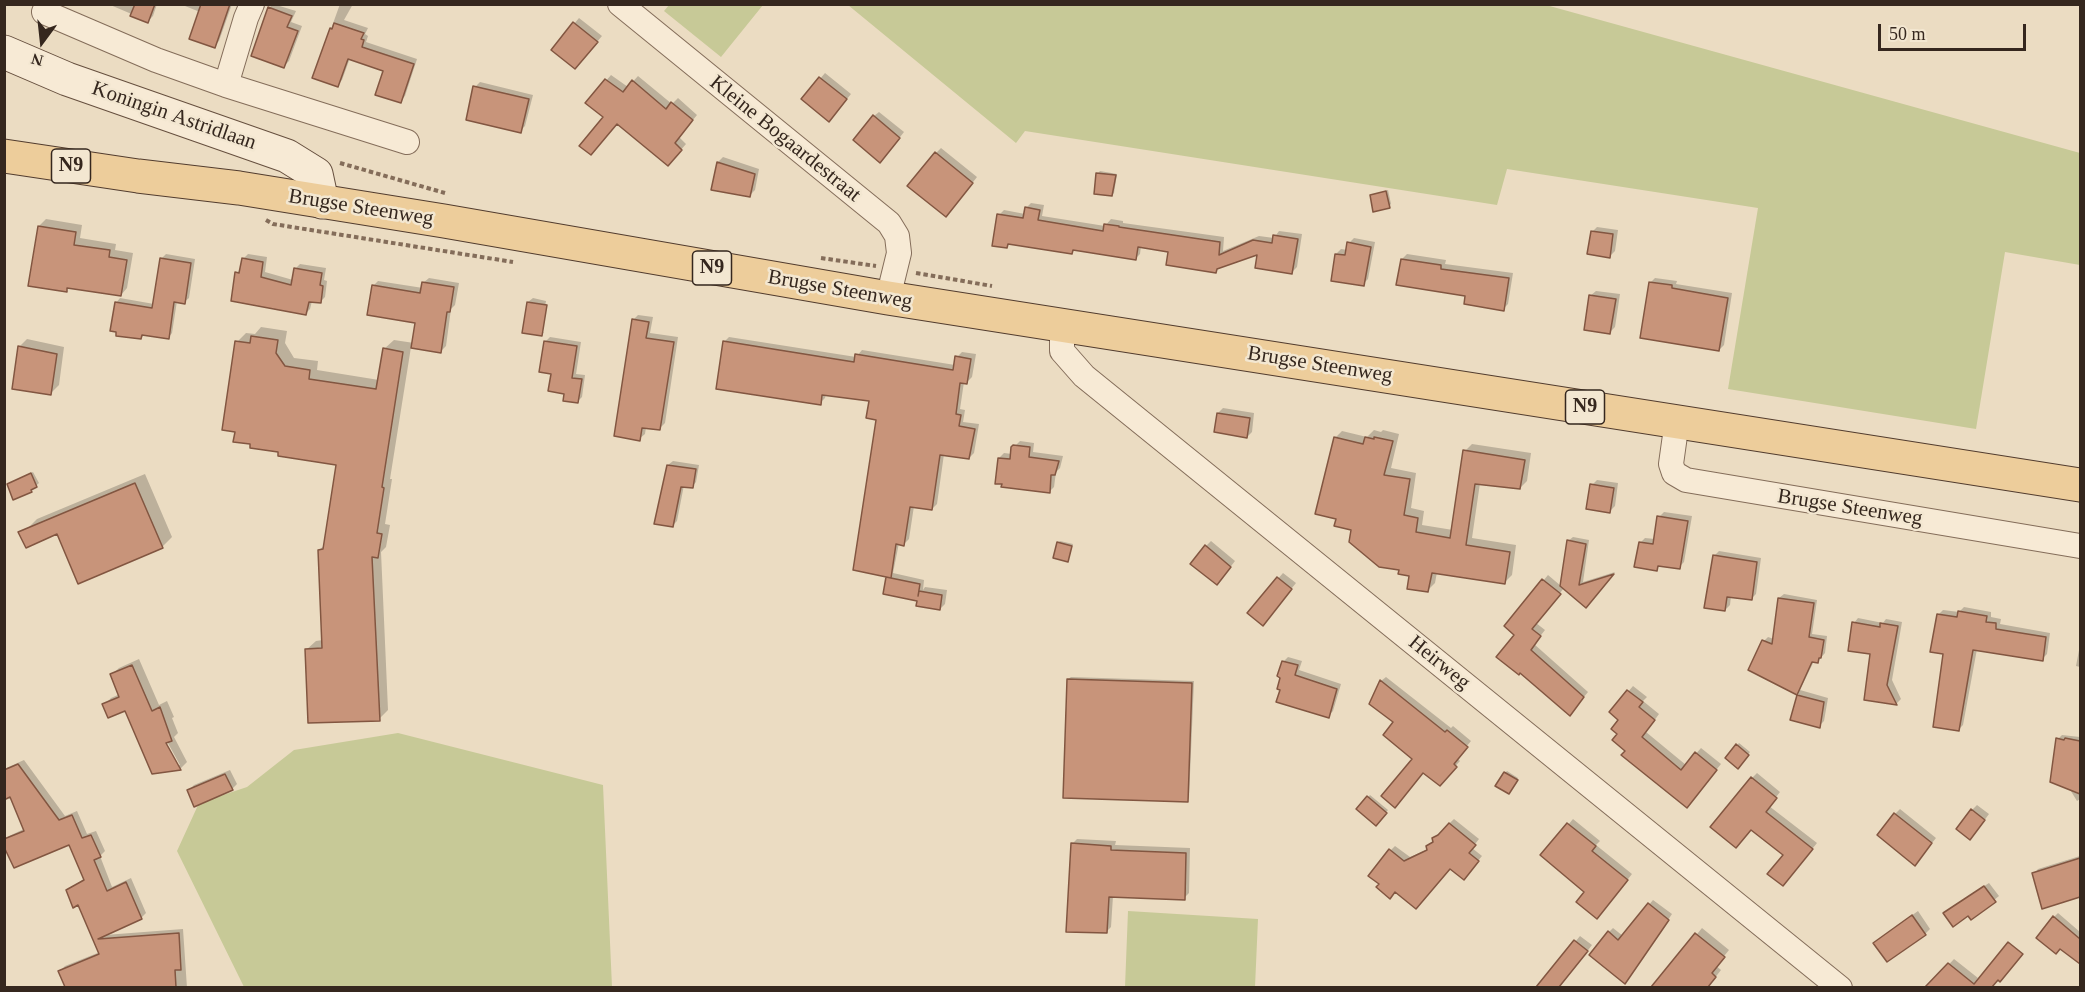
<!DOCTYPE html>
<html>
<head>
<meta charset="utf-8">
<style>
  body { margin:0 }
  #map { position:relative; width:2085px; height:992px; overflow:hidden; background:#ebdcc2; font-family:"Times New Roman",serif }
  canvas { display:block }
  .frame { position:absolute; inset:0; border:6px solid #35271e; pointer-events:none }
  .north { position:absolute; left:12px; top:12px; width:60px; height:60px; -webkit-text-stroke:4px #f3e7d1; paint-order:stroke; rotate:195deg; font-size:16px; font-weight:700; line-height:24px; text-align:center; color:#35271e }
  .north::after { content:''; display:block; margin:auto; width:21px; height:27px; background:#35271e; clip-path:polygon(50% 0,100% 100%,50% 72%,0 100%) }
  .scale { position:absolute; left:1878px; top:24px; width:148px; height:27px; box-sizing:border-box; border:3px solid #35271e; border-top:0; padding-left:8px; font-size:18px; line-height:21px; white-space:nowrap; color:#35271e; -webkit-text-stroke:4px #f3e7d1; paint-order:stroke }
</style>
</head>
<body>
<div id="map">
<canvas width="2085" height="992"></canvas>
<div class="frame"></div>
<div class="north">N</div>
<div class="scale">50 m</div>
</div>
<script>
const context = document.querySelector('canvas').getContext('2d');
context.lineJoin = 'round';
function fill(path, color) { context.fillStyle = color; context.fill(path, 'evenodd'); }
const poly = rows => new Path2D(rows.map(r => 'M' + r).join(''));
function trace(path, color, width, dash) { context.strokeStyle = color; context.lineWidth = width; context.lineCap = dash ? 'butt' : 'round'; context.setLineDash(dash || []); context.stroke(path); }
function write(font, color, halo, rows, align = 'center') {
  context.font = font + ' "Times New Roman",serif'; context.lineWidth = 5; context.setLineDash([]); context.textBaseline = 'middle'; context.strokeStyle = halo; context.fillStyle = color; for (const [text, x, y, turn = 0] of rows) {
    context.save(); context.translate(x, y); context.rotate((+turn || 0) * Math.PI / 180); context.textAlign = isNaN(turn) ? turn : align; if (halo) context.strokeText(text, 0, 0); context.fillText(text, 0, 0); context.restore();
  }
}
const green = poly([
  [669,5,669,4,763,5,721,57,664,11],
  [848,5,1546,5,2080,153,2080,265,2005,252,1976,429,1728,389,1758,208,1507,169,1497,205,1025,131,1016,143],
  [398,733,603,785,612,987,244,987,177,851,199,803,247,787,294,750],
  [1128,911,1258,919,1255,987,1125,987]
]);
const shadow = poly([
  [108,4,157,4,153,16,148,21],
  [180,4,232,4,219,41,214,46,200,12],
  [273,4,296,11,291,22,302,26,289,61,284,66,269,8],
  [340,4,353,4,344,20,368,28,365,34,368,36,366,42,417,59,405,96,400,101,385,70,350,58,342,80,337,85,331,29],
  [579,18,602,36,580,62,553,49],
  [825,73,851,94,834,115,803,99],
  [611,75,628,87,638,76,672,104,678,98,697,115,679,137,686,144,673,159,617,122,605,117,587,103],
  [480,82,533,95,525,126,520,131,475,87],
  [879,112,904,132,885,156,874,116],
  [941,148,977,177,951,210,936,153],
  [723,157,759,169,755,190,750,195,713,188,718,162],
  [1100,171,1117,174,1114,193,1112,195,1098,173],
  [1388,190,1391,204,1389,206,1371,196],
  [1031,203,1044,205,1042,216,1105,226,1111,219,1123,221,1123,223,1224,237,1223,251,1259,236,1274,238,1279,231,1302,234,1297,267,1292,272,1258,253,1220,267,1216,271,1170,251,1141,246,1140,254,1135,259,1075,249,1072,253,1011,243,1007,246,999,215,1004,210,1025,214,1026,208],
  [46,219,82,225,80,238,116,244,115,250,133,253,127,288,121,295,70,287,66,290,39,226],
  [1597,227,1618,230,1615,251,1610,256,1592,232],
  [1354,238,1375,242,1368,279,1363,284,1336,254,1341,249,1348,250,1349,243],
  [166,254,195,259,189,298,184,302,177,301,172,333,168,338,145,334,141,338,116,303,120,298,154,304,161,259],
  [248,254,267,257,265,272,293,280,295,269,300,264,326,268,324,280,327,281,325,297,320,302,312,301,310,309,305,314,237,273,242,268,243,259],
  [1407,254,1446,260,1445,264,1513,273,1508,304,1503,309,1467,295,1402,259],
  [429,278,459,283,455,305,451,309,446,346,440,352,411,347,390,479,392,479,385,524,390,525,386,547,381,552,388,710,379,719,306,650,316,641,323,640,319,550,325,545,338,464,237,342,246,333,255,334,261,327,287,331,285,343,294,358,318,361,317,370,379,380,384,349,394,340,414,343,417,322,373,286,378,281,423,288,423,283],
  [1655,278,1677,281,1676,284,1732,293,1724,345,1719,350,1650,283],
  [1596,291,1620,294,1615,327,1610,332,1590,296],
  [533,298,546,301,541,332,544,332,542,334,528,302],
  [638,315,653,317,650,333,678,337,665,423,660,428,646,427,645,434,639,439,633,320],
  [550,337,581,342,576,374,585,375,582,397,578,401,565,392,545,342],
  [729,337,856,357,862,350,955,365,957,357,962,352,976,354,972,377,967,382,964,382,960,409,965,410,963,422,979,424,974,453,969,458,944,454,937,504,932,509,914,506,909,539,904,544,899,543,893,573,924,580,923,590,925,587,947,590,945,604,940,609,919,600,888,578,890,576,878,419,870,400,826,394,825,398,820,403,724,342],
  [27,339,64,347,59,385,51,393,19,347],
  [1223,408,1254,413,1252,432,1247,437,1218,413],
  [1374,430,1381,432,1383,430,1399,434,1391,468,1416,473,1411,508,1424,511,1422,525,1453,530,1465,451,1472,444,1531,453,1527,481,1520,488,1480,483,1472,538,1516,545,1512,575,1504,583,1437,572,1435,583,1427,591,1411,574,1401,569,1353,529,1335,438,1342,431,1367,437],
  [1020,441,1034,443,1033,452,1063,456,1060,468,1056,472,1054,487,1049,492,999,458,1004,453,1012,454,1013,448],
  [673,461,699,465,696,482,692,487,684,485,677,521,672,526,668,465],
  [33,472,39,483,31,490,11,483],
  [145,474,172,537,162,547,58,532,27,529,37,519],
  [1597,480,1618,483,1615,506,1610,511,1592,485],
  [1664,512,1692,516,1684,562,1679,567,1661,565,1656,569,1640,543,1645,538,1655,539,1659,517],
  [1573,537,1589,540,1583,582,1615,572,1590,602,1564,588,1536,623,1545,630,1534,644,1588,692,1574,709,1516,635,1506,626,1548,575,1561,586,1568,541],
  [1060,541,1073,544,1068,560,1058,543],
  [1211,541,1235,561,1222,578,1206,546],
  [1719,551,1761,558,1756,594,1751,599,1731,596,1730,605,1725,610,1714,556],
  [1283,573,1296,583,1267,619,1249,612],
  [1784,594,1817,600,1812,634,1827,636,1825,653,1818,661,1814,661,1800,690,1828,698,1824,721,1819,726,1798,696,1799,694,1750,670,1764,641,1768,637,1774,639,1779,598],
  [1964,607,1991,612,1991,617,2001,619,2000,624,2050,633,2047,654,2042,659,1977,649,1963,725,1958,730,1938,615,1943,610,1959,612],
  [1858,618,1883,623,1886,619,1902,622,1892,680,1901,699,1896,704,1865,699,1872,653,1854,623],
  [2080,645,2080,667,2076,666],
  [1288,657,1302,661,1299,670,1341,684,1333,711,1328,716,1282,689,1283,662],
  [139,659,159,705,167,701,174,717,172,718,178,733,174,737,187,762,180,769,153,772,126,709,109,716,104,705,111,698,120,694,111,675,119,668],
  [164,736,180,765,177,765,162,737],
  [1071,677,1194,681,1189,798,1187,800,1068,679],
  [1386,677,1451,728,1453,726,1471,741,1457,758,1460,761,1439,784,1414,759,1395,722,1381,681],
  [1633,686,1647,697,1643,701,1659,714,1646,732,1686,765,1701,748,1721,764,1691,801,1627,750,1619,734,1620,720,1611,712],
  [2062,735,2080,737,2080,799,2077,801,2069,788,2058,739],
  [1739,743,1750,752,1738,767,1727,758],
  [24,760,65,816,77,811,87,834,96,831,105,851,100,856,112,887,131,878,146,913,141,918,105,935,183,929,187,988,67,988,60,971,65,966,100,952,79,903,68,890,85,878,70,843,4,840,9,836,24,829,4,781,4,769],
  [230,770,237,784,232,789,189,790,194,785],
  [1507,771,1518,778,1510,790,1505,773],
  [1757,773,1780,792,1769,806,1817,843,1787,880,1785,855,1752,828,1752,778],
  [1370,795,1388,810,1376,824,1358,809],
  [1977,805,1989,814,1975,833,1972,810],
  [1900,809,1936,838,1919,859,1895,814],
  [1454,819,1479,839,1472,848,1482,856,1468,873,1450,867,1421,902,1391,850,1395,846,1410,857,1428,849,1427,846,1434,840,1434,838],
  [1573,819,1600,841,1596,845,1632,874,1602,912,1586,891,1543,855],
  [1077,839,1116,841,1115,845,1190,848,1189,893,1184,898,1113,896,1111,927,1106,932,1072,844],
  [2080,856,2080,896,2043,907,2034,874,2038,869],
  [1989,883,1999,896,1972,918,1969,914,1949,909],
  [1653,900,1672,914,1629,978,1609,932,1613,928,1623,936],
  [1918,911,1930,929,1925,934,1880,938],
  [2058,913,2080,932,2080,960,2061,947,2054,917],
  [1702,928,1729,950,1716,966,1721,970,1707,988,1653,988],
  [1580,936,1592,945,1559,988,1541,988,1539,986],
  [1954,959,1978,978,1970,988,1927,988]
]);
const building = poly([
  [135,4,155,4,148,23,130,16,135,4],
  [201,4,230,4,215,48,189,39,201,4],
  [268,7,292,16,287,27,298,31,284,68,251,56,268,7],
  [573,22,598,42,575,69,551,50,573,22],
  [334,23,364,33,361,39,364,40,362,47,414,64,401,103,375,95,383,71,348,59,338,87,312,78,330,28,332,29,334,23],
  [819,77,847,99,829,122,801,99,819,77],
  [605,79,623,92,632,80,666,109,671,102,693,120,675,143,682,150,668,166,617,124,591,155,579,146,603,117,585,103,605,79],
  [473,86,529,99,521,133,466,120,473,86],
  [873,115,900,138,880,163,853,140,873,115],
  [935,152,973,183,946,217,907,186,935,152],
  [717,162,755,174,750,197,711,190,717,162],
  [1096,173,1116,175,1112,196,1094,194,1096,173],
  [1386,191,1390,208,1373,212,1370,195,1386,191],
  [1025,207,1040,210,1038,220,1103,231,1104,224,1119,226,1119,227,1220,242,1219,255,1253,240,1272,243,1273,235,1298,239,1292,274,1255,268,1257,255,1217,269,1216,273,1166,265,1168,252,1138,247,1136,260,1073,250,1072,254,1008,244,1007,248,992,246,997,214,1023,218,1025,207],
  [38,226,76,232,74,245,110,250,109,257,127,260,121,296,67,288,67,292,28,286,38,226],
  [1591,231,1613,234,1610,258,1587,254,1591,231],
  [1347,242,1371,247,1364,286,1331,281,1335,254,1345,255,1347,242],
  [160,258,191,263,185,304,174,302,169,339,142,335,141,339,116,336,116,332,110,331,115,302,152,308,160,258],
  [242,258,263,262,261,277,291,285,294,268,322,273,320,285,323,286,321,303,309,302,306,315,231,301,235,272,239,273,242,258],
  [1401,259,1441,265,1441,269,1509,278,1504,311,1464,304,1465,296,1396,285,1401,259],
  [422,282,454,287,450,312,447,312,441,353,411,348,415,323,367,315,372,285,420,293,422,282],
  [1649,282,1672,285,1672,288,1728,298,1719,351,1640,338,1649,282],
  [1589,295,1616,299,1610,334,1584,330,1589,295],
  [527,302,547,305,542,336,522,333,527,302],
  [632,319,649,322,646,338,674,342,660,430,642,428,640,441,614,436,632,319],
  [251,336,278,340,276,353,285,366,310,370,309,379,376,389,383,348,403,352,382,487,384,488,377,533,382,534,378,558,372,557,380,721,308,723,305,649,322,648,318,550,323,549,336,465,278,456,278,452,250,448,250,444,233,442,235,432,222,430,235,341,250,343,251,336],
  [544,341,577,346,572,378,582,379,578,403,563,401,564,394,548,391,551,374,539,372,544,341],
  [723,341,854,362,855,354,953,370,955,356,971,359,967,384,960,383,956,414,961,415,959,426,975,429,969,459,940,455,932,510,910,507,904,546,896,544,891,578,853,570,876,420,866,418,869,401,822,395,821,405,716,389,723,341],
  [18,346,57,354,51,395,12,389,18,346],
  [1217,413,1250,418,1247,438,1214,432,1217,413],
  [1334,437,1363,444,1365,437,1374,439,1374,437,1393,441,1384,475,1410,479,1404,515,1418,518,1416,532,1450,538,1463,450,1525,460,1520,489,1475,484,1466,545,1510,552,1505,584,1432,573,1428,592,1407,589,1409,576,1398,574,1399,570,1379,567,1349,542,1351,530,1334,526,1336,519,1315,514,1334,437],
  [1013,445,1030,447,1029,457,1059,461,1055,475,1051,475,1050,493,1001,487,1002,484,995,484,998,458,1010,459,1011,447,1013,445],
  [667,465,696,469,693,488,681,487,673,527,654,524,667,465],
  [31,473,37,487,31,490,32,492,13,500,7,484,31,473],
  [135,483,163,548,78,584,57,534,26,548,18,532,135,483],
  [1590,484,1614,488,1610,513,1586,509,1590,484],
  [1657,516,1688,521,1680,569,1658,566,1657,571,1634,567,1639,542,1653,544,1657,516],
  [1567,540,1586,544,1579,585,1614,574,1586,608,1560,586,1567,540],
  [1057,542,1072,546,1068,562,1053,558,1057,542],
  [1205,545,1231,567,1217,585,1190,564,1205,545],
  [1713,555,1757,562,1752,600,1727,597,1725,611,1704,608,1713,555],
  [886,577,920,584,918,596,919,591,942,595,940,610,916,606,917,601,883,594,886,577],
  [1277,577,1292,589,1263,626,1247,613,1277,577],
  [1542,579,1561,594,1532,629,1541,636,1531,650,1584,697,1570,716,1520,673,1519,675,1496,657,1514,635,1504,626,1542,579],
  [1778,598,1814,603,1809,637,1824,640,1821,658,1819,658,1818,663,1812,662,1797,695,1748,670,1762,640,1772,644,1778,598],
  [1958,611,1987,616,1986,622,1996,623,1996,629,2046,637,2043,661,1973,650,1959,731,1933,727,1943,654,1930,652,1937,614,1957,617,1958,611],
  [1852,622,1880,627,1880,623,1898,626,1887,685,1897,705,1864,700,1870,654,1848,651,1852,622],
  [1282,661,1298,665,1295,675,1337,689,1329,718,1276,702,1280,690,1277,689,1280,678,1277,676,1282,661],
  [132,665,152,711,160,707,172,741,166,743,181,770,152,774,125,711,108,718,102,704,119,697,110,674,132,665],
  [1067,679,1192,683,1188,802,1063,798,1067,679],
  [1380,680,1445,732,1447,730,1468,747,1454,764,1457,767,1440,786,1423,773,1395,808,1381,796,1412,759,1383,735,1393,722,1369,704,1380,680],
  [1627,690,1643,702,1639,707,1655,720,1642,737,1681,770,1695,752,1717,770,1687,808,1621,755,1625,751,1612,740,1617,734,1611,729,1618,720,1609,712,1627,690],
  [1797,695,1824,702,1820,728,1790,720,1797,695],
  [2056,738,2064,740,2065,738,2080,741,2080,794,2050,782,2056,738],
  [1736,744,1749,755,1738,769,1725,758,1736,744],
  [18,764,59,820,72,815,82,838,91,835,101,857,94,860,107,891,126,882,142,919,98,939,179,933,181,970,175,970,176,987,65,987,58,971,99,954,78,905,73,908,66,890,84,880,69,845,14,868,4,847,4,839,24,831,10,797,4,800,4,770,18,764],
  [1504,772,1518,780,1509,794,1495,786,1504,772],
  [225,774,233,790,194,807,187,790,225,774],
  [1751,777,1777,798,1766,812,1813,849,1783,886,1767,874,1783,855,1751,830,1736,848,1710,827,1751,777],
  [1367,796,1387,813,1376,826,1356,809,1367,796],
  [1971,809,1985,820,1970,840,1956,829,1971,809],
  [1894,813,1932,843,1915,866,1877,835,1894,813],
  [1449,823,1476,845,1469,853,1479,861,1464,880,1450,869,1416,909,1395,892,1390,899,1376,887,1379,884,1368,876,1389,849,1404,861,1427,850,1426,846,1433,842,1432,838,1438,835,1449,823],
  [1567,823,1596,846,1592,851,1628,880,1597,919,1576,902,1584,892,1540,855,1567,823],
  [1071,843,1111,846,1111,850,1186,853,1185,900,1109,897,1107,933,1066,932,1071,843],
  [2080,858,2080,897,2042,909,2032,873,2080,858],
  [1984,886,1996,902,1971,920,1968,916,1953,927,1943,913,1984,886],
  [1648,903,1669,920,1625,984,1589,955,1608,931,1618,940,1648,903],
  [1912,915,1926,935,1887,962,1873,943,1912,915],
  [2053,916,2080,939,2080,964,2060,949,2056,954,2036,938,2053,916],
  [1695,933,1725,957,1712,973,1716,977,1708,987,1651,987,1695,933],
  [1574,940,1588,951,1559,987,1536,987,1574,940],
  [2008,942,2023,954,2000,982,1998,980,1992,987,1925,987,1948,963,1974,984,2008,942]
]);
const path = poly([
  [340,163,445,193],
  [266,220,273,224,513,262],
  [821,258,876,266],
  [916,273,992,286]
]);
const minor = poly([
  [620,4,889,223,897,236,899,253,888,298],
  [44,12,156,60,226,85,246,18,252,4],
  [226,85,407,142],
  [1062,324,1062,351,1084,376,1840,988],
  [1677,421,1671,464,1674,473,1686,480,2080,546]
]);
const secondary = poly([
  [4,52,67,79,287,156,316,174,322,202]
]);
const primary = poly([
  [4,156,138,176,239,188,444,221,888,298,2080,485]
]);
const shields = [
  [71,166,39],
  [712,268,39],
  [1585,407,39]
];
const shieldNames = [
  ["N9",71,166],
  ["N9",712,268],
  ["N9",1585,407]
];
const streetNames = [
  ["Koningin Astridlaan",174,116,19],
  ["Kleine Bogaardestraat",785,139,39],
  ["Brugse Steenweg",361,208,9],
  ["Brugse Steenweg",840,290,10],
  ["Brugse Steenweg",1320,365,9],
  ["Brugse Steenweg",1850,508,9],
  ["Heirweg",1439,663,39]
];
fill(green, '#c7c997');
fill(shadow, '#0003');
fill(building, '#c8947a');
trace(building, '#825641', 1.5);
trace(minor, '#846d5a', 26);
trace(secondary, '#664f3e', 35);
trace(primary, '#523c2e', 35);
trace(path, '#846d5a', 4, [4.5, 3]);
trace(minor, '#f7ead5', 24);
trace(secondary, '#f7ead5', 33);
trace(primary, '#edcd9b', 33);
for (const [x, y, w] of shields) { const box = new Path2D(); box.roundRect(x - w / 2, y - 17, w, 34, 4.5); context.fillStyle = '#f3e7d1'; context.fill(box); trace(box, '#35271e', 1.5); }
write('bold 20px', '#35271e', null, shieldNames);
write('21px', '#35271e', '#f3e7d1', streetNames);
</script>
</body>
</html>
